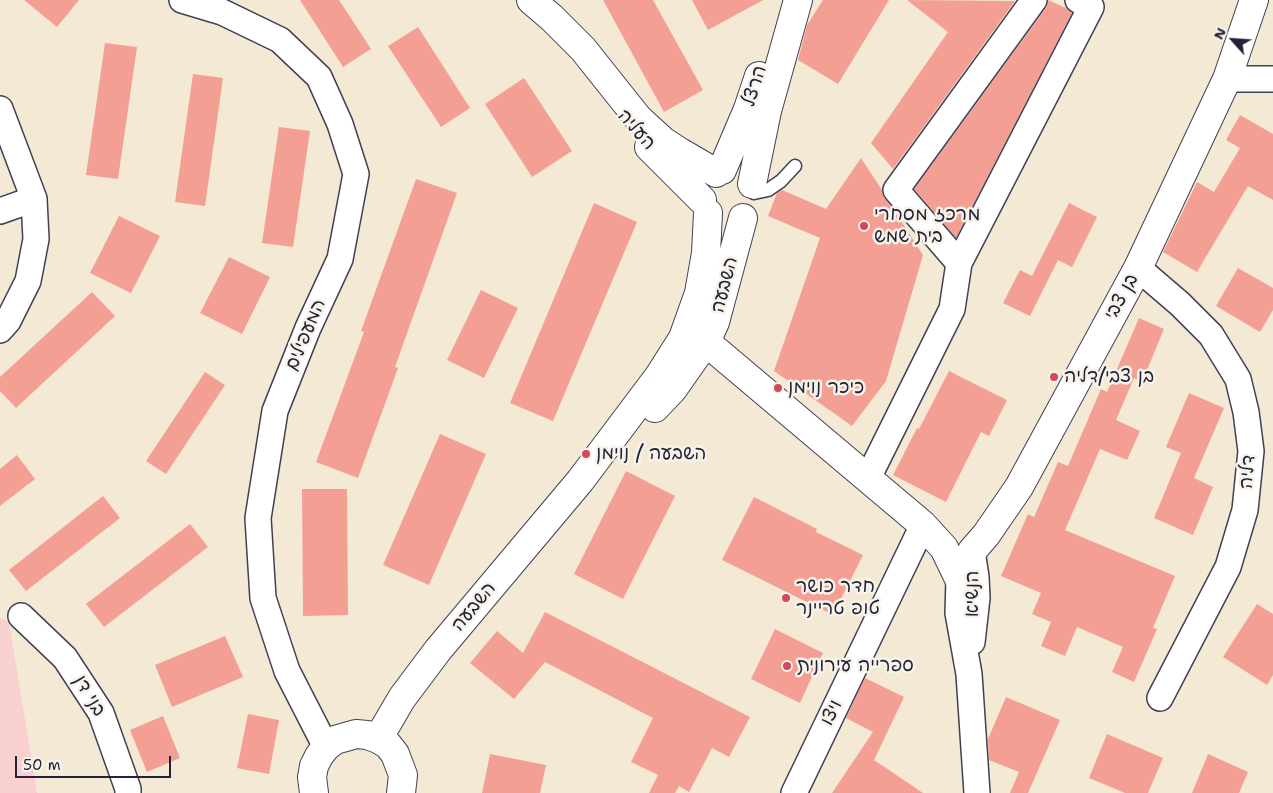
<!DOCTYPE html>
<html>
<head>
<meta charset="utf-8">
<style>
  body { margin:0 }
  #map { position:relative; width:1273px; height:793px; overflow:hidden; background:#f4e9d4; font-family:"Shantell Sans",sans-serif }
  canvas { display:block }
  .north { position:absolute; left:1208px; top:15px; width:50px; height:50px; -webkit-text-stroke:4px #f7f3e8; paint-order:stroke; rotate:296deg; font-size:14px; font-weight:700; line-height:20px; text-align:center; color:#22223b }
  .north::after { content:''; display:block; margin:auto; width:18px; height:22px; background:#22223b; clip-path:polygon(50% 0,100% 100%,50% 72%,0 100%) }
  .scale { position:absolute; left:15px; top:756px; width:156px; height:22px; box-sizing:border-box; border:2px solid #22223b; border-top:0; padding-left:6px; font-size:15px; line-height:18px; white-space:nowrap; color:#22223b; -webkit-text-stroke:4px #f7f3e8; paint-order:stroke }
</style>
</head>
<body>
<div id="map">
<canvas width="1273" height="793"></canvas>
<div class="north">N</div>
<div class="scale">50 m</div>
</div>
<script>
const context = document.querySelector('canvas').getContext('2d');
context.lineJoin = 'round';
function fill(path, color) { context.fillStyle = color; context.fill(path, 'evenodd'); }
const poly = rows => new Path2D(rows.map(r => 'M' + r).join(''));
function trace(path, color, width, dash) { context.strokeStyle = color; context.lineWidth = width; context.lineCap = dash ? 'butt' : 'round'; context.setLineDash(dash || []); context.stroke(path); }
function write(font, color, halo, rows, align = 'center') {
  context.font = font + ' "Shantell Sans","Playpen Sans Hebrew",sans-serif'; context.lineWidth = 5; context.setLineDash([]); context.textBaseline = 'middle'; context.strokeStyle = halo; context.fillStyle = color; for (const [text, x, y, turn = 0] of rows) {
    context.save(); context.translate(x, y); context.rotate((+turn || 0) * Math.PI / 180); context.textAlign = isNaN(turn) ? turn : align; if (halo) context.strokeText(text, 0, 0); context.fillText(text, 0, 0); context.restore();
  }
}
const built = poly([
  [0,618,9,622,37,793,0,793]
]);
const building = poly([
  [24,0,79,0,57,27],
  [300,0,339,0,371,49,343,67],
  [603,0,653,0,703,90,664,112],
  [692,0,763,0,708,30],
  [823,0,889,0,838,84,798,60,807,25],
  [907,0,1015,1,893,169,871,143,948,32],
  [1048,0,1066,8,1072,13,956,238,914,189,1046,8],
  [418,27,470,108,441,127,388,46],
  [105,43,137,47,118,179,86,175],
  [193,74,223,78,205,206,175,202],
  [524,78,572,151,532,177,485,104],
  [1240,115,1273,134,1273,200,1248,186,1197,272,1163,252,1197,182,1214,192,1240,148,1226,140],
  [279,127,310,131,293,247,262,243],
  [861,158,882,190,885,199,894,210,923,255,886,381,852,426,774,371,820,238,768,216,777,193,782,190,826,209],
  [416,179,457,193,395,367,398,368,358,478,316,462,364,332,361,331],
  [594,203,637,222,553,421,510,403],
  [1069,203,1097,217,1072,267,1058,260,1030,316,1003,303,1020,270,1032,276],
  [119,216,160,236,131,293,90,273],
  [229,257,270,277,242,334,200,313],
  [1238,268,1273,288,1273,310,1260,332,1216,306],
  [481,290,518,308,484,378,447,360],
  [92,292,115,316,16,408,0,391,0,377],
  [1139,318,1164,329,1142,382,1134,378,1116,420,1140,431,1127,460,1100,449,1065,530,1175,576,1153,628,1157,629,1134,682,1112,672,1123,647,1077,627,1065,656,1041,646,1051,622,1032,614,1041,593,1001,576,1028,514,1034,517,1058,462,1068,466,1101,389,1107,392],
  [949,371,1007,400,989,436,981,432,946,502,893,475,917,428,919,429],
  [205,372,225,385,166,474,146,461],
  [1189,393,1224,408,1194,478,1213,487,1193,535,1154,518,1181,453,1166,447],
  [440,434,486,454,429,585,383,565],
  [17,455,35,479,0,506,0,469],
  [626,471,675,496,623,599,574,574],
  [302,489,347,489,348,615,303,616],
  [103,496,120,518,26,591,9,570],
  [754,497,817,529,816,532,863,555,833,615,722,560],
  [190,524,208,547,104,627,86,604],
  [1257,604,1273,614,1273,675,1267,685,1223,657],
  [545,612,750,717,729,757,712,748,689,792,679,786,675,793,649,793,658,775,631,762,653,718,545,662,514,699,470,663,497,631,523,653],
  [775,629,823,653,800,703,751,679],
  [225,636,243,677,172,707,155,665],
  [865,678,904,697,874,760,923,793,832,793,873,732,846,718],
  [1006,697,1060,720,1028,793,1010,793,1019,772,989,760,988,739],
  [248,714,279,720,269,774,237,768],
  [163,716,180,758,147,772,130,730],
  [1107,734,1163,758,1148,793,1125,793,1089,778],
  [490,754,546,765,540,793,482,793],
  [1208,754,1248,772,1239,793,1192,793]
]);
const lane = poly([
  [754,193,768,190,781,181,795,166]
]);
const street = poly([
  [182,0,222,12,280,40,319,77,340,124,356,174,340,259,308,328,275,411,258,518,263,598,287,671,326,747],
  [1227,79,1273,79],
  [0,109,34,199,36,239,28,281,8,321,0,330],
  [0,211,34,199],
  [959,263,896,190,1034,0],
  [1138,268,1180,304,1211,335,1238,379,1246,412,1251,451,1245,510,1228,567,1160,698],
  [868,478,952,309,959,263,1091,7,1078,0],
  [972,551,976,577,977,598,972,642],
  [959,579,958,613,969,674,977,793],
  [21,616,65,658,101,713,128,789,128,793],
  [794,793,923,525]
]);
const secondary = poly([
  [531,0,552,18,583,49,638,118,663,141,680,152,716,173],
  [649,147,702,200],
  [722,170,748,109,759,76],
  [752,184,767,111,798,0],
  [706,342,923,525,944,548,959,579],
  [655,408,673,389,706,342,715,322,743,218],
  [959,579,972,551,986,535,1019,487,1138,268,1227,79,1254,0],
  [378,739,402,698,438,650,580,481,659,376,683,338,699,293,706,253,708,213],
  [314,793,312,777,314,766,319,756,326,747,335,740,356,734,367,735,378,739,388,745,395,754,403,775,401,793]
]);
const markers = [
  [864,226,5,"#d1495b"],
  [1054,377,5,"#d1495b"],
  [778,388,5,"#d1495b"],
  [586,454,5,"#d1495b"],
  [786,598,5,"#d1495b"],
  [787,666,5,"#d1495b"]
];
const streetNames = [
  ["הרצל",755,86,-72],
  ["העליה",636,130,49],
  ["השבעה",725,285,-75],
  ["בן צבי",1122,297,-61],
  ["המעפילים",306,335,-67],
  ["דליה",1248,472,-85],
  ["הנשיא",973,594,-90],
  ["השבעה",474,607,-50],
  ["בני דן",89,696,59],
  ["ויצו",832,713,-64]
];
const poiNames = [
  ["מרכז מסחרי",874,215],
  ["בית שמש",874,237],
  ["בן צבי/דליה",1064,377],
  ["כיכר נוימן",788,388],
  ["השבעה / נוימן",596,454],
  ["חדר כושר",796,587],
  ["טופ טריינר",796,609],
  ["ספרייה עירונית",797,666]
];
fill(built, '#f7d0cf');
fill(building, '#f49f94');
trace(lane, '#424052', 15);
trace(street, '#424052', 28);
trace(secondary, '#424052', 30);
trace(lane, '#fff', 12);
trace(street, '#fff', 25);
trace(secondary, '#fff', 28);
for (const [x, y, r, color] of markers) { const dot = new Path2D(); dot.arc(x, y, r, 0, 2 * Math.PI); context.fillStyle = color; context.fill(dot); trace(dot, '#f7f3e8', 2); }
write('19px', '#22223b', '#f7f3e8', streetNames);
write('19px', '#22223b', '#f7f3e8', poiNames, 'left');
</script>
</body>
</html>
